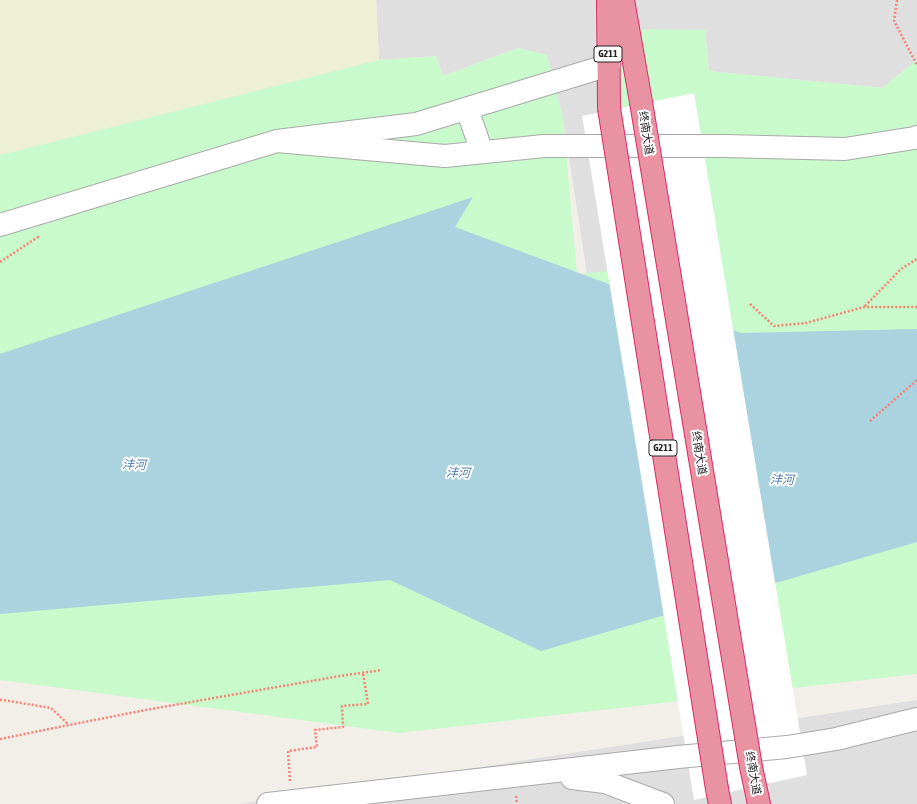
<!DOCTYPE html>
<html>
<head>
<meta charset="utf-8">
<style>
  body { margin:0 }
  canvas { display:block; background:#f2efe9 }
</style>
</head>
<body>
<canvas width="917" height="804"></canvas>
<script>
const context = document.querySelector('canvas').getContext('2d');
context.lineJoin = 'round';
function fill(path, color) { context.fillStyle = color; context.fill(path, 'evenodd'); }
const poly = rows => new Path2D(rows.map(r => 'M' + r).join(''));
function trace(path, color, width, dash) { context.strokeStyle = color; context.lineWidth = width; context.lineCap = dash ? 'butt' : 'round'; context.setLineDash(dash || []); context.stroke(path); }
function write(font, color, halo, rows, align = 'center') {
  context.font = font + ' "Asap Condensed","Noto Sans SC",sans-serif'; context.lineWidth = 4; context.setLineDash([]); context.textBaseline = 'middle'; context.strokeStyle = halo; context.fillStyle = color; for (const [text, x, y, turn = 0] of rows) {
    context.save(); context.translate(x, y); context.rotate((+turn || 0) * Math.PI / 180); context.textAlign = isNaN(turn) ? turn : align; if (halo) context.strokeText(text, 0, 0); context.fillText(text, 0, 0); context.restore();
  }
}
const residential = poly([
  [376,0,917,0,917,59,883,88,709,71,705,30,643,278,594,320,563,118,547,55,518,48,443,76,436,56,379,60],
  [917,700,917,804,239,804]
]);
const farmland = poly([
  [0,0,376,0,379,60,0,155]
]);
const park = poly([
  [615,29,705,30,709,71,883,88,917,59,917,674,399,733,0,680,0,155,379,60,436,56,443,76,518,48,547,55,563,118,577,274,641,268,612,82]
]);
const water = poly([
  [473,197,455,227,741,333,917,329,917,542,541,651,390,580,0,614,0,354]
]);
const pier = poly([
  [694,93,807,775,694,800,582,116]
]);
const path = poly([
  [897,0,894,21,917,65],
  [0,262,38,237,37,235],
  [750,304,774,326,806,323,864,307,917,307],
  [865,306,901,269,917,259],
  [870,421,917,380],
  [0,700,3,700,51,708,68,724],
  [0,739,69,725,151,709,340,676,382,670],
  [290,781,288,751,317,747,315,730,343,727,342,706,368,704,363,673],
  [516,796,517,804]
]);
const minor = poly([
  [467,109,482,152],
  [277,141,445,156,544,146,724,146,845,149,914,138,917,137],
  [0,225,277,141,416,124,609,65],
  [572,778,605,782,663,804],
  [268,804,678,757,787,747,836,739,917,719]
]);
const highway = poly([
  [608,0,609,108],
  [623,0,641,102],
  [751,767,759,804],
  [717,789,720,804]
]);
const highwayBridge = poly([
  [641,102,751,767],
  [609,108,717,789]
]);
const shields = [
  [608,54,28],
  [663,448,28]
];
const shieldNames = [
  ["G211",608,54],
  ["G211",663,448]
];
const streetNames = [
  ["终南大道",646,133,81],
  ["终南大道",699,453,81],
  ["终南大道",753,773,80]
];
const waterNames = [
  ["沣河",134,465,1],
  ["沣河",458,473,1],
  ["沣河",782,480,1]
];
fill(residential, '#e0dfdf');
fill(farmland, '#eef0d5');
fill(park, '#c8facc');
fill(water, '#aad3df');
fill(pier, '#fff');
trace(minor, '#a9a9a9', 24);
trace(highway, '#dc2a67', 24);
trace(path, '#fa8072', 2.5, [2, 2]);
trace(minor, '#fff', 22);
trace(highway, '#e892a2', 22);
trace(highwayBridge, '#dc2a67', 24, []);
trace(highwayBridge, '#e892a2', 22);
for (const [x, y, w] of shields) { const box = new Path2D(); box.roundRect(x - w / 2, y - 8, w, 16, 3); context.fillStyle = '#fff'; context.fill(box); trace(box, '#222', 1); }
write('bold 10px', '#222', null, shieldNames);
write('11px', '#222', '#fff', streetNames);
write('italic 12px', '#4a7aab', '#fff', waterNames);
</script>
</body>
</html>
